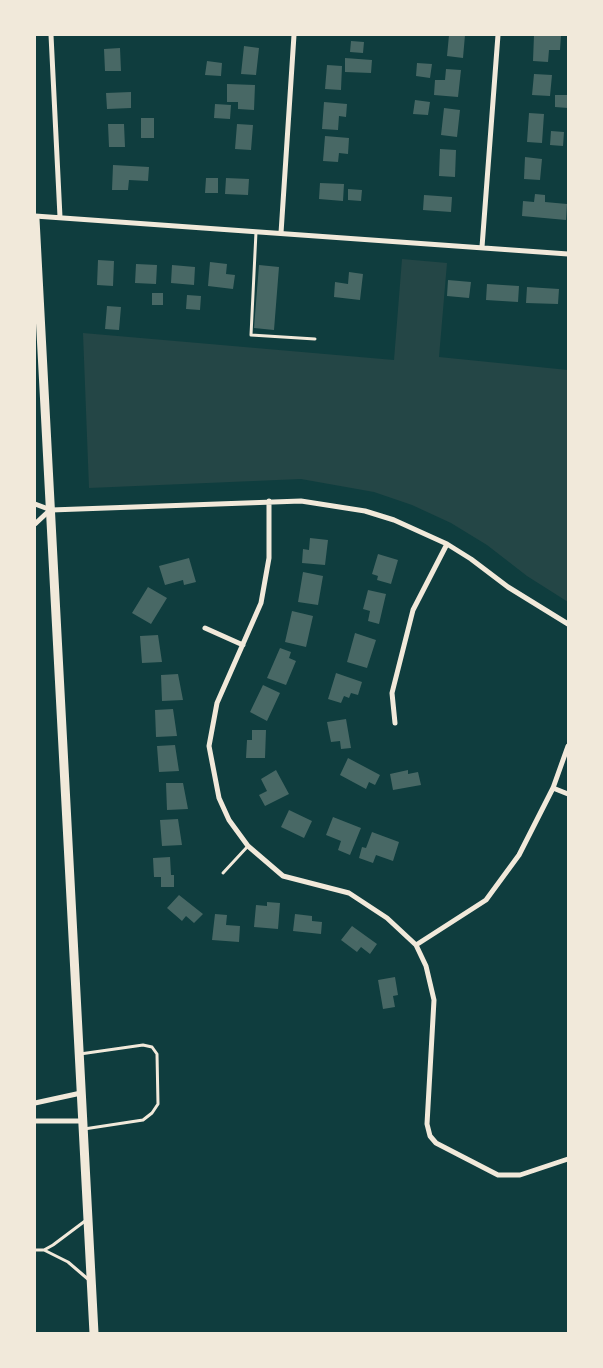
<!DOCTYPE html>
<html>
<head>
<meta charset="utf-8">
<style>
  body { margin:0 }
  #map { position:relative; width:603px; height:1368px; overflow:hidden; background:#0f3d3e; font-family:"Work Sans",sans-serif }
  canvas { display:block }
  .frame { position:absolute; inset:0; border:36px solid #f1e9da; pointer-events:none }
</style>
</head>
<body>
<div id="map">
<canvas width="603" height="1368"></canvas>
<div class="frame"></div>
</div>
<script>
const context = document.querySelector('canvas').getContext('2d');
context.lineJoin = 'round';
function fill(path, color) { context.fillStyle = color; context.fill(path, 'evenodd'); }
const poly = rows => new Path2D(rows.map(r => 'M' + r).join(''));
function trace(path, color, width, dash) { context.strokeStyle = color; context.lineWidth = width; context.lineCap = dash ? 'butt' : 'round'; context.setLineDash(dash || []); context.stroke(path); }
const green = poly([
  [402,259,447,263,439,357,568,370,568,602,527,576,487,545,451,523,412,505,374,492,301,479,89,488,83,333,394,360]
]);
const building = poly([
  [449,35,465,35,463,58,447,56],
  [534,35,561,35,560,50,549,50,548,62,533,61],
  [351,41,364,42,363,53,350,52],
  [244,46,259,48,256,75,241,74],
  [120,48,121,71,105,71,104,49],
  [345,58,372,60,371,73,345,72],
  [207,61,222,63,221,76,205,75],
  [417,63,432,64,430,78,416,76],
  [327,65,342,66,341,90,325,89],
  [446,69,461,70,458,97,434,95,435,80,445,80],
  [534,74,552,75,550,96,532,95],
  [227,84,255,85,254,110,238,109,238,102,227,102],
  [131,92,131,108,107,109,106,93],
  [555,95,568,95,568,108,555,107],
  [415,100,430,102,428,115,413,114],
  [324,102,347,104,346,117,339,116,338,130,322,129],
  [215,104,231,105,230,119,214,118],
  [444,108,460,110,457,137,441,135],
  [529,113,544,114,542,143,527,142],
  [141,118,154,118,154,138,141,138],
  [108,124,124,124,125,147,109,147],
  [237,124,253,125,251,150,235,149],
  [551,131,564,132,563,146,550,145],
  [325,136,349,138,348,154,339,153,338,162,323,161],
  [440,149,456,150,455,177,439,176],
  [525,157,542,159,540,180,524,179],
  [113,165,149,167,148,181,129,180,128,190,112,190],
  [206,178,218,178,218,193,205,193],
  [226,178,249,179,248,195,225,194],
  [320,183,344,184,343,201,319,199],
  [348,189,362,190,361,201,348,200],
  [535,194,545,195,545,202,567,204,566,220,522,216,523,201,534,202],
  [424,195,452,197,451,212,423,210],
  [98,260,114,261,113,286,97,285],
  [210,262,227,264,226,274,235,275,233,289,208,286],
  [136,264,157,265,156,284,135,283],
  [172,265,195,267,194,285,171,283],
  [259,265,279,267,274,330,254,328],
  [349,272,363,274,360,300,334,297,335,282,348,284],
  [448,280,471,282,469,298,447,296],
  [487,284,519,286,518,302,486,300],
  [527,287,559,289,558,304,526,303],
  [152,293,163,293,163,305,152,305],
  [187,295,201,296,200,310,186,309],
  [107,306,121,307,119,330,105,329],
  [310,538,328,540,325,565,302,563,303,549,309,550],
  [378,554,398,560,391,584,377,580,378,576,372,574],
  [189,558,196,582,184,585,183,580,165,585,159,566],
  [303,572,323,576,318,605,298,602],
  [148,587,167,598,151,624,132,613],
  [368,590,386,594,379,624,368,621,370,611,363,609],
  [292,611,313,616,306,647,285,642],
  [355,633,376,640,367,668,347,662],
  [158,635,162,662,142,663,140,636],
  [280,648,291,652,289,658,296,661,286,685,267,678],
  [336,673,362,682,358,695,351,693,349,698,344,696,341,703,328,699],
  [178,674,183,700,162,701,161,675],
  [263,685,280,693,267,721,250,712],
  [173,709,177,736,156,737,155,710],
  [346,719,351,748,341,749,340,741,331,742,327,722],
  [252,730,266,730,265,758,246,758,247,740,252,740],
  [175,745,179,771,159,772,157,746],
  [348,758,380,775,375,785,369,782,366,789,340,775],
  [276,770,289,794,265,806,259,795,267,791,261,779],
  [408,770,408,774,418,772,421,785,393,790,390,774],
  [166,783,183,783,188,809,167,810],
  [289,810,312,821,304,838,281,827],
  [333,817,361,828,350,855,338,850,341,841,326,835],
  [178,819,182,845,162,846,160,820],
  [372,832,399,842,393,861,376,855,373,863,359,858,362,847,366,848],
  [170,857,171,875,174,875,174,887,161,887,161,877,154,877,153,858],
  [179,895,203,914,194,923,186,916,182,921,167,908],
  [267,902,280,903,278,929,254,927,256,905,267,906],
  [215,914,227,915,226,925,240,926,239,942,212,940],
  [295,914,312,916,312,921,322,922,321,934,293,931],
  [352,926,377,944,370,954,361,947,357,952,341,940],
  [395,977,398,995,393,996,395,1007,383,1009,378,980]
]);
const service = poly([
  [256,232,251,335,315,339],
  [223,873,248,846],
  [80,1054,143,1045,152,1047,157,1054,158,1104,152,1113,143,1120,84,1129],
  [35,1250,44,1250,53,1245,85,1221],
  [44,1250,68,1262,89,1280]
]);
const minor = poly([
  [51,35,60,217],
  [35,216,568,254],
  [281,233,294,35],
  [482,247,498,35],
  [269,501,269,558,261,603,217,703,209,746,219,798,229,820,248,846,283,876,349,893,387,918,416,945,426,966,434,1000,427,1124,430,1136,436,1143,498,1175,520,1175,568,1159],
  [35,504,51,510,301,501,365,511,394,520,447,544,471,559,508,587,568,624],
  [35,524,50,510],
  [205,628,243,645],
  [395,723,392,693,413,610,447,544],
  [553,788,568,794],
  [416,945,486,900,519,855,553,788,568,746],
  [35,1103,81,1093],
  [35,1121,83,1121]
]);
const primary = poly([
  [35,219,94,1333]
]);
fill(green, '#244646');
fill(building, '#486865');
trace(service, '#f1e9da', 3);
trace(minor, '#f1e9da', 5);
trace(primary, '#f1e9da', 9);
</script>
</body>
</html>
